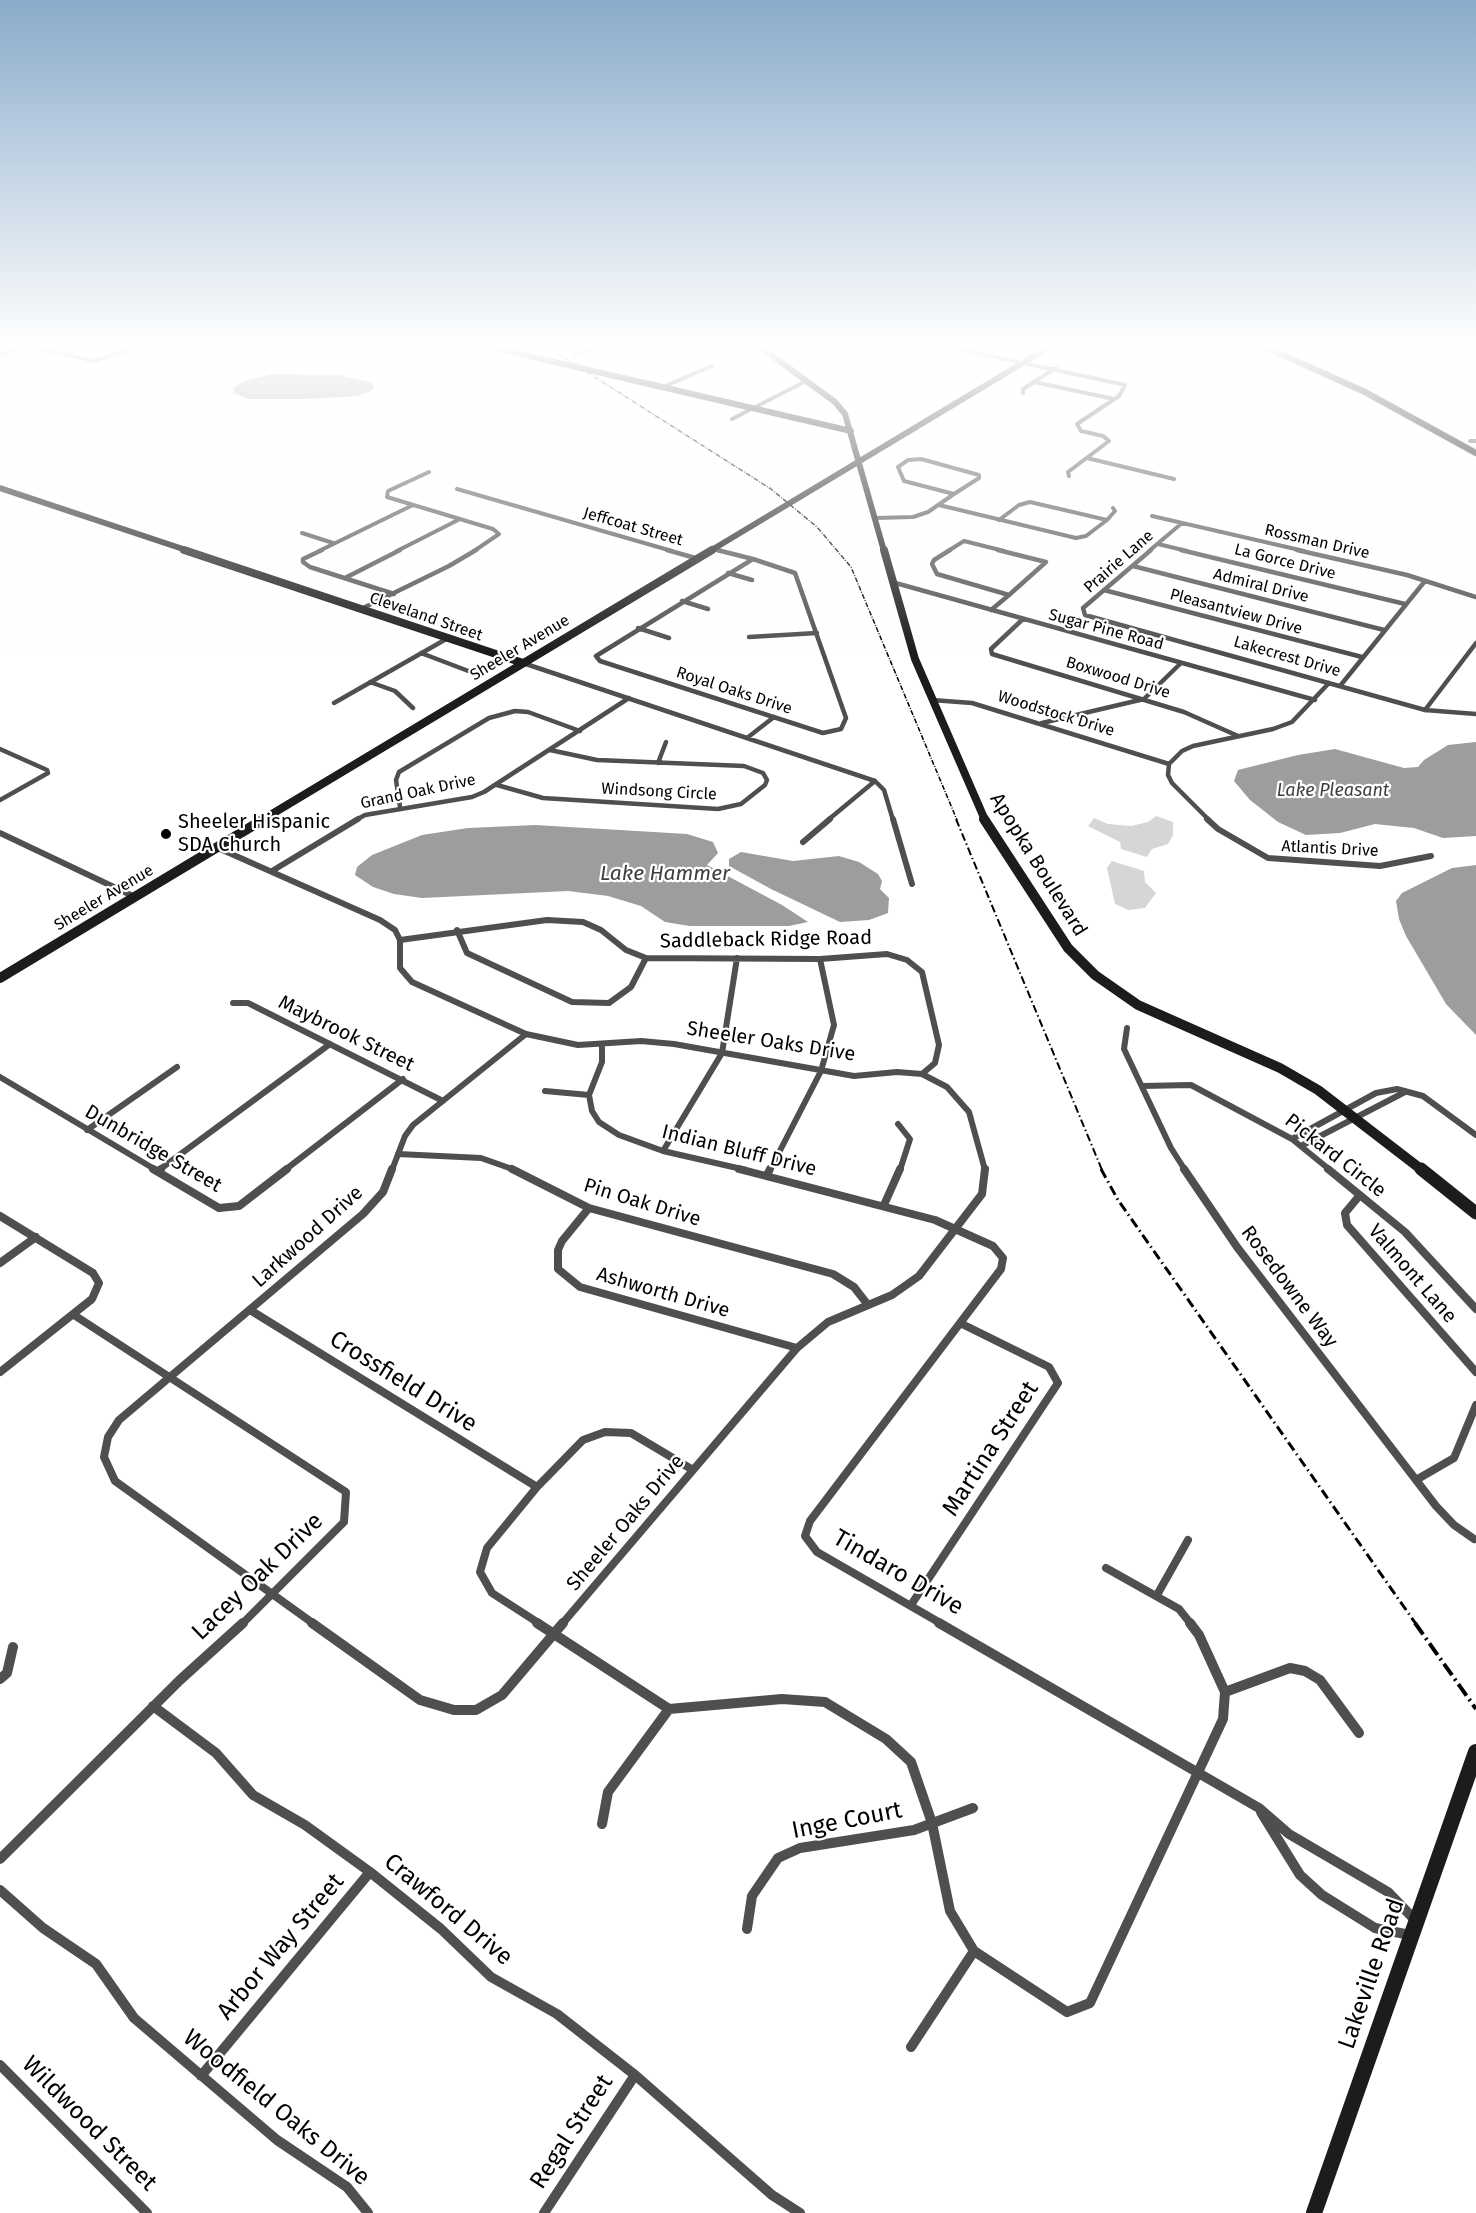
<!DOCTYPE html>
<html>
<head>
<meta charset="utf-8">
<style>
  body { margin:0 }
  canvas { display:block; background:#fff }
</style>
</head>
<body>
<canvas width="1476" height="2213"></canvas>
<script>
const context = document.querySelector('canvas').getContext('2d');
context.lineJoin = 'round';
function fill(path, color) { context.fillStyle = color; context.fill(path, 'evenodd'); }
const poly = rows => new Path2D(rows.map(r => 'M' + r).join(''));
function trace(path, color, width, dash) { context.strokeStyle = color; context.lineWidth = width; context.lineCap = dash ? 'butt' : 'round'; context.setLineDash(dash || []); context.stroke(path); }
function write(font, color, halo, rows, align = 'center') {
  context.font = font + ' "Fira Sans",sans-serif'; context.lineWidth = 4.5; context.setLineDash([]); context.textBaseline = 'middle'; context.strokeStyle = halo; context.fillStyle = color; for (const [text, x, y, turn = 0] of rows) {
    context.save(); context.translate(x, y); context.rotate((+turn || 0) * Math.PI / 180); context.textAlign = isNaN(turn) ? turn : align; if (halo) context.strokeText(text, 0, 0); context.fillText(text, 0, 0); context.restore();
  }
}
const green = poly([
  [1156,816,1173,822,1173,835,1168,844,1152,849,1147,857,1121,849,1120,842,1088,826,1094,818,1108,824,1131,826,1148,822],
  [1112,861,1144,871,1145,882,1156,893,1145,908,1128,910,1115,904,1107,868]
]);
const water = poly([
  [271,374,339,375,370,382,374,386,373,390,358,396,306,399,249,399,233,393,234,388,244,381],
  [1476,742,1476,836,1443,838,1414,828,1375,824,1340,833,1306,835,1278,822,1250,800,1234,781,1238,770,1298,755,1335,749,1404,768,1418,767,1424,760,1448,745],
  [535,825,687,834,713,842,718,853,707,865,782,905,808,922,789,926,690,926,665,922,641,906,608,896,568,891,422,898,394,894,373,887,355,875,357,867,372,855,422,835,468,828],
  [741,852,793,861,839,856,859,862,878,874,882,881,880,889,889,898,888,913,869,920,840,922,771,889,729,866,729,859],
  [1476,865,1476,1035,1446,1004,1406,936,1399,919,1396,901,1402,893,1452,868]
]);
const streetFar4 = poly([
  [930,343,1125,385,1119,396,1077,424,1081,431,1103,436,1109,441,1068,472,1069,476],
  [25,345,94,361,150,343],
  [0,355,29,343],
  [575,355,603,343],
  [1034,382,1114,399],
  [663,387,712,366],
  [1023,393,1023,389,1056,368],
  [732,419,806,381],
  [1470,441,1476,441],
  [1087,458,1174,479],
  [921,459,979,475,979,478,954,494,904,481,898,467,908,460,921,459],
  [429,472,388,491,387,497,493,529,499,534,474,551],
  [457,489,672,551],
  [939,505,1076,538,1086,536,1107,520,1115,511,1113,508],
  [1152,516,1304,551],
  [875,518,913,517,928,512,954,494],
  [999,520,1019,505,1030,502,1107,520],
  [302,533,333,543],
  [1158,544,1187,551],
  [714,549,722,551],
  [319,551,413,505],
  [397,551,460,519],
  [948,551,964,541,1004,551],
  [1149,551,1182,523]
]);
const streetFar3 = poly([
  [322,550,303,559,303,562,310,567,394,594],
  [667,550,699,559],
  [717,550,753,559],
  [950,550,934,560,932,564,937,574,1009,595],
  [998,550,1046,562,1009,595],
  [1151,550,1083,608,1085,615,1425,710,1476,714],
  [1181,550,1405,604],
  [1297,550,1407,575,1476,597],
  [753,559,795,573,846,718,841,729,823,733,600,661,596,656,753,559],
  [1133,566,1384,630],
  [728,573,752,580],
  [345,578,400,550],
  [892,582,1315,700],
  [1104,590,1362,657],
  [682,601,708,609],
  [361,609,449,566,476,550],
  [991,610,1009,595],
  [1023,619,991,649,992,654,1184,712,1238,736],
  [638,628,669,638],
  [749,637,817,633],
  [421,653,471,672],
  [523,663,875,781,884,790,893,820],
  [370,682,395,691,413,708],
  [1340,686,1425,581],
  [932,700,972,703,1169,764],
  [334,703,448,638],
  [1425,710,1476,643],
  [1042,723,1144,699,1181,663],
  [747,738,774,717],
  [0,749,47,770,48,773,0,800],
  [658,763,666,742],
  [497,785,543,798,718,809,741,804,765,785,767,780,763,773,744,766,597,760,550,750],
  [400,807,396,780,399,772,489,718,515,711,528,712,580,731],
  [356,820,365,815,472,797,484,792,629,698],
  [828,820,875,781],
  [1209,820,1172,783,1168,775,1169,764,1182,751,1193,746,1273,729,1292,722,1329,683]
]);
const streetFar2 = poly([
  [893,819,912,884],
  [1207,819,1218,829,1268,858,1380,866,1431,856],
  [0,833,135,897],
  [803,842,830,819],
  [218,848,380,920,395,930,400,940,400,968,412,982,526,1034],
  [272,871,358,819],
  [457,930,467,953,572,1002,609,1003,631,987,646,958],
  [400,940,547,920,583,922,601,930,626,950,646,958,820,959,887,954,907,960,922,972,939,1045,935,1063,922,1074],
  [233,1003,248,1003,443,1101],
  [1127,1028,1124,1049,1171,1148,1185,1170],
  [526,1034,578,1045,641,1041,674,1044,854,1076,897,1072,922,1074,947,1087,969,1112,985,1170],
  [602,1044,602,1062,589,1095,592,1111,599,1122,619,1135,663,1151,746,1170],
  [0,1077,156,1170],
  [1143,1086,1191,1085,1292,1139,1330,1170],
  [545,1091,589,1095],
  [898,1124,910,1139,900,1170],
  [87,1130,177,1067],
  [1292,1139,1376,1093,1397,1089,1423,1096,1476,1135],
  [1301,1146,1405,1092],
  [663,1151,722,1053,737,958],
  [398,1154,481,1158,515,1170],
  [159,1170,330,1044],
  [285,1170,403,1079],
  [392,1170,405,1136,413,1125,526,1034],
  [770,1170,821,1071,834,1025,820,959]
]);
const streetFar1 = poly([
  [153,1169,219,1208,239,1206,287,1169],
  [512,1169,589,1208,833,1274,854,1287,868,1305],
  [739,1169,935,1220,993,1246,1003,1258,1001,1269,810,1521,805,1536,817,1552,942,1624],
  [1184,1169,1237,1247,1436,1506,1454,1525,1474,1539],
  [1328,1169,1405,1232,1476,1309],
  [158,1171,161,1169],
  [767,1175,770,1169],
  [1360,1195,1345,1213,1347,1225,1476,1372],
  [884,1205,900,1169],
  [589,1208,562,1241,558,1250,558,1269,580,1287,797,1348],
  [0,1216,93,1273,99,1283,92,1299,0,1372],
  [0,1263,36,1237],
  [250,1310,537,1487],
  [74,1315,346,1492,344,1522,242,1624],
  [1416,1480,1454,1458,1476,1405],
  [1106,1568,1179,1609,1191,1624],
  [1157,1595,1188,1540],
  [911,1605,1058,1383,1049,1367,960,1323],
  [314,1624,115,1481,104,1457,108,1437,119,1420,363,1214,383,1192,392,1169],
  [540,1624,492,1593,480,1572,487,1548,537,1487,583,1440,605,1432,631,1433,693,1470],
  [562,1624,797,1348,828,1322,892,1295,919,1276,982,1194,985,1169]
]);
const street = poly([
  [312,1623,420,1700,454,1710,476,1710,502,1695,563,1623],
  [537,1623,669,1709,782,1699,825,1702,886,1739,911,1762,932,1823,950,1911,974,1951,1067,2012,1090,2003,1223,1719,1225,1692,1199,1635,1190,1623],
  [939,1623,1259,1808,1289,1834,1388,1892,1415,1920],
  [0,1679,7,1673,13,1647],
  [1225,1692,1290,1668,1305,1671,1320,1680,1359,1733],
  [153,1706,216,1753,253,1795,305,1825,370,1872,441,1929,491,1977,557,2014,635,2075,772,2195,800,2213],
  [1261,1812,1300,1875,1322,1895,1375,1928,1410,1935],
  [602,1824,608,1792,669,1709],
  [0,1859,180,1680,243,1623],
  [0,1890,43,1928,96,1964,134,2018,277,2140,347,2187,368,2213],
  [747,1929,752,1896,778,1858,800,1848,914,1830,973,1808],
  [911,2047,974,1951],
  [0,2065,147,2213],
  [201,2076,370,1872],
  [544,2213,635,2075]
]);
const secondaryFar4 = poly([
  [473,343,851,431],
  [755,343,835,402,845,414,884,551],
  [0,488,189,551],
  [710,551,1056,343]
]);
const secondaryFar3 = poly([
  [184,550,523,663],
  [884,550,915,659,985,820],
  [262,820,712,550]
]);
const secondaryFar2 = poly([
  [984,819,1068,948,1095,975,1138,1005,1280,1068,1318,1090,1422,1170],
  [0,978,264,819]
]);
const secondaryFar1 = poly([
  [1421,1169,1476,1213]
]);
const secondary = poly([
  [1314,2213,1476,1752]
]);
const primary = poly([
  [1257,343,1365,392,1476,453]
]);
const railFar3 = poly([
  [541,343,771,489,817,527,851,567,957,820]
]);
const railFar2 = poly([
  [956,819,1102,1170]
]);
const railFar1 = poly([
  [1101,1169,1118,1200,1416,1624]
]);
const rail = poly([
  [1415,1623,1476,1709]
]);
const markers = [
  [166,834,6,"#000"]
];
const farStreetnames = [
  ["Jeffcoat Street",633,527,16],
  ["Rossman Drive",1317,542,13],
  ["Prairie Lane",1119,562,-41],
  ["La Gorce Drive",1285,562,14],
  ["Admiral Drive",1261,586,14],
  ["Pleasantview Drive",1236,612,15],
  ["Cleveland Street",426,617,19],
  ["Sugar Pine Road",1106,630,15],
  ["Sheeler Avenue",520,648,-31],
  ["Lakecrest Drive",1287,657,16],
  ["Boxwood Drive",1118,678,17],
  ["Royal Oaks Drive",734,691,18],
  ["Woodstock Drive",1056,714,17],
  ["Grand Oak Drive",418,792,-12],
  ["Windsong Circle",659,792,3],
  ["Atlantis Drive",1330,849,3],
  ["Sheeler Avenue",104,898,-31]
];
const farWaternames = [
  ["Lake Pleasant",1333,791]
];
const poiNames = [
  ["Sheeler Hispanic",178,822],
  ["SDA Church",178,845]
];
const streetNames = [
  ["Apopka Boulevard",1038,865,58],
  ["Saddleback Ridge Road",766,940,-1],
  ["Maybrook Street",346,1034,26],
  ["Sheeler Oaks Drive",771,1042,9],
  ["Dunbridge Street",153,1149,30],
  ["Indian Bluff Drive",739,1151,14],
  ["Pickard Circle",1335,1156,38],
  ["Pin Oak Drive",642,1203,17],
  ["Larkwood Drive",308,1237,-42],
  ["Valmont Lane",1412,1274,49],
  ["Rosedowne Way",1289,1287,53],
  ["Ashworth Drive",663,1293,16],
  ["Sheeler Oaks Drive",626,1523,-50]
];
const waterNames = [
  ["Lake Hammer",665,874]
];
const nearStreetnames = [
  ["Crossfield Drive",403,1382,32],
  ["Martina Street",991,1449,-57],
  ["Tindaro Drive",898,1573,30],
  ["Lacey Oak Drive",258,1577,-44],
  ["Inge Court",847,1821,-11],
  ["Crawford Drive",448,1910,40],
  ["Arbor Way Street",281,1947,-50],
  ["Lakeville Road",1372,1974,-71],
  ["Woodfield Oaks Drive",276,2108,39],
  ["Wildwood Street",89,2124,45],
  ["Regal Street",572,2132,-57]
];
fill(green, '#d6d6d6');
fill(water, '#9d9d9d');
trace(primary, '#dbdbdb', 8);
trace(streetFar4, '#4f4f4f', 4);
trace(streetFar3, '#4f4f4f', 4.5);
trace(streetFar2, '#4f4f4f', 6);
trace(streetFar1, '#4f4f4f', 8);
trace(street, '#4f4f4f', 10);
trace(secondaryFar4, '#1c1c1c', 6);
trace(secondaryFar3, '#1c1c1c', 8);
trace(secondaryFar2, '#1c1c1c', 10);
trace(secondaryFar1, '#1c1c1c', 13);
trace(secondary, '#1c1c1c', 16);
trace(primary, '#000', 6);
trace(railFar3, '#000', 1.5, [5, 1.5, 1, 1.5]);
trace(railFar2, '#000', 2, [8, 3, 1.5, 3]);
trace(railFar1, '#000', 3, [10, 4, 1.5, 4]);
trace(rail, '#000', 4, [14, 4.5, 2, 4.5]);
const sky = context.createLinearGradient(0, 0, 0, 653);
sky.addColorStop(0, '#8aabca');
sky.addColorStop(0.53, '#fff');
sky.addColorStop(1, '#ffffff00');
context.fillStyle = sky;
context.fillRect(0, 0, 1476, 653);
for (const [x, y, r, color] of markers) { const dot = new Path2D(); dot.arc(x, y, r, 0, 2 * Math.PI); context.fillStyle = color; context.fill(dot); trace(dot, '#fff', 2); }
write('16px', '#000', '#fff', farStreetnames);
write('italic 18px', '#3e3e3e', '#fff', farWaternames);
write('20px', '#000', '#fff', poiNames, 'left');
write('20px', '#000', '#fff', streetNames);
write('italic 21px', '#3e3e3e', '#fff', waterNames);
write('24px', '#000', '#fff', nearStreetnames);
</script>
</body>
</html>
